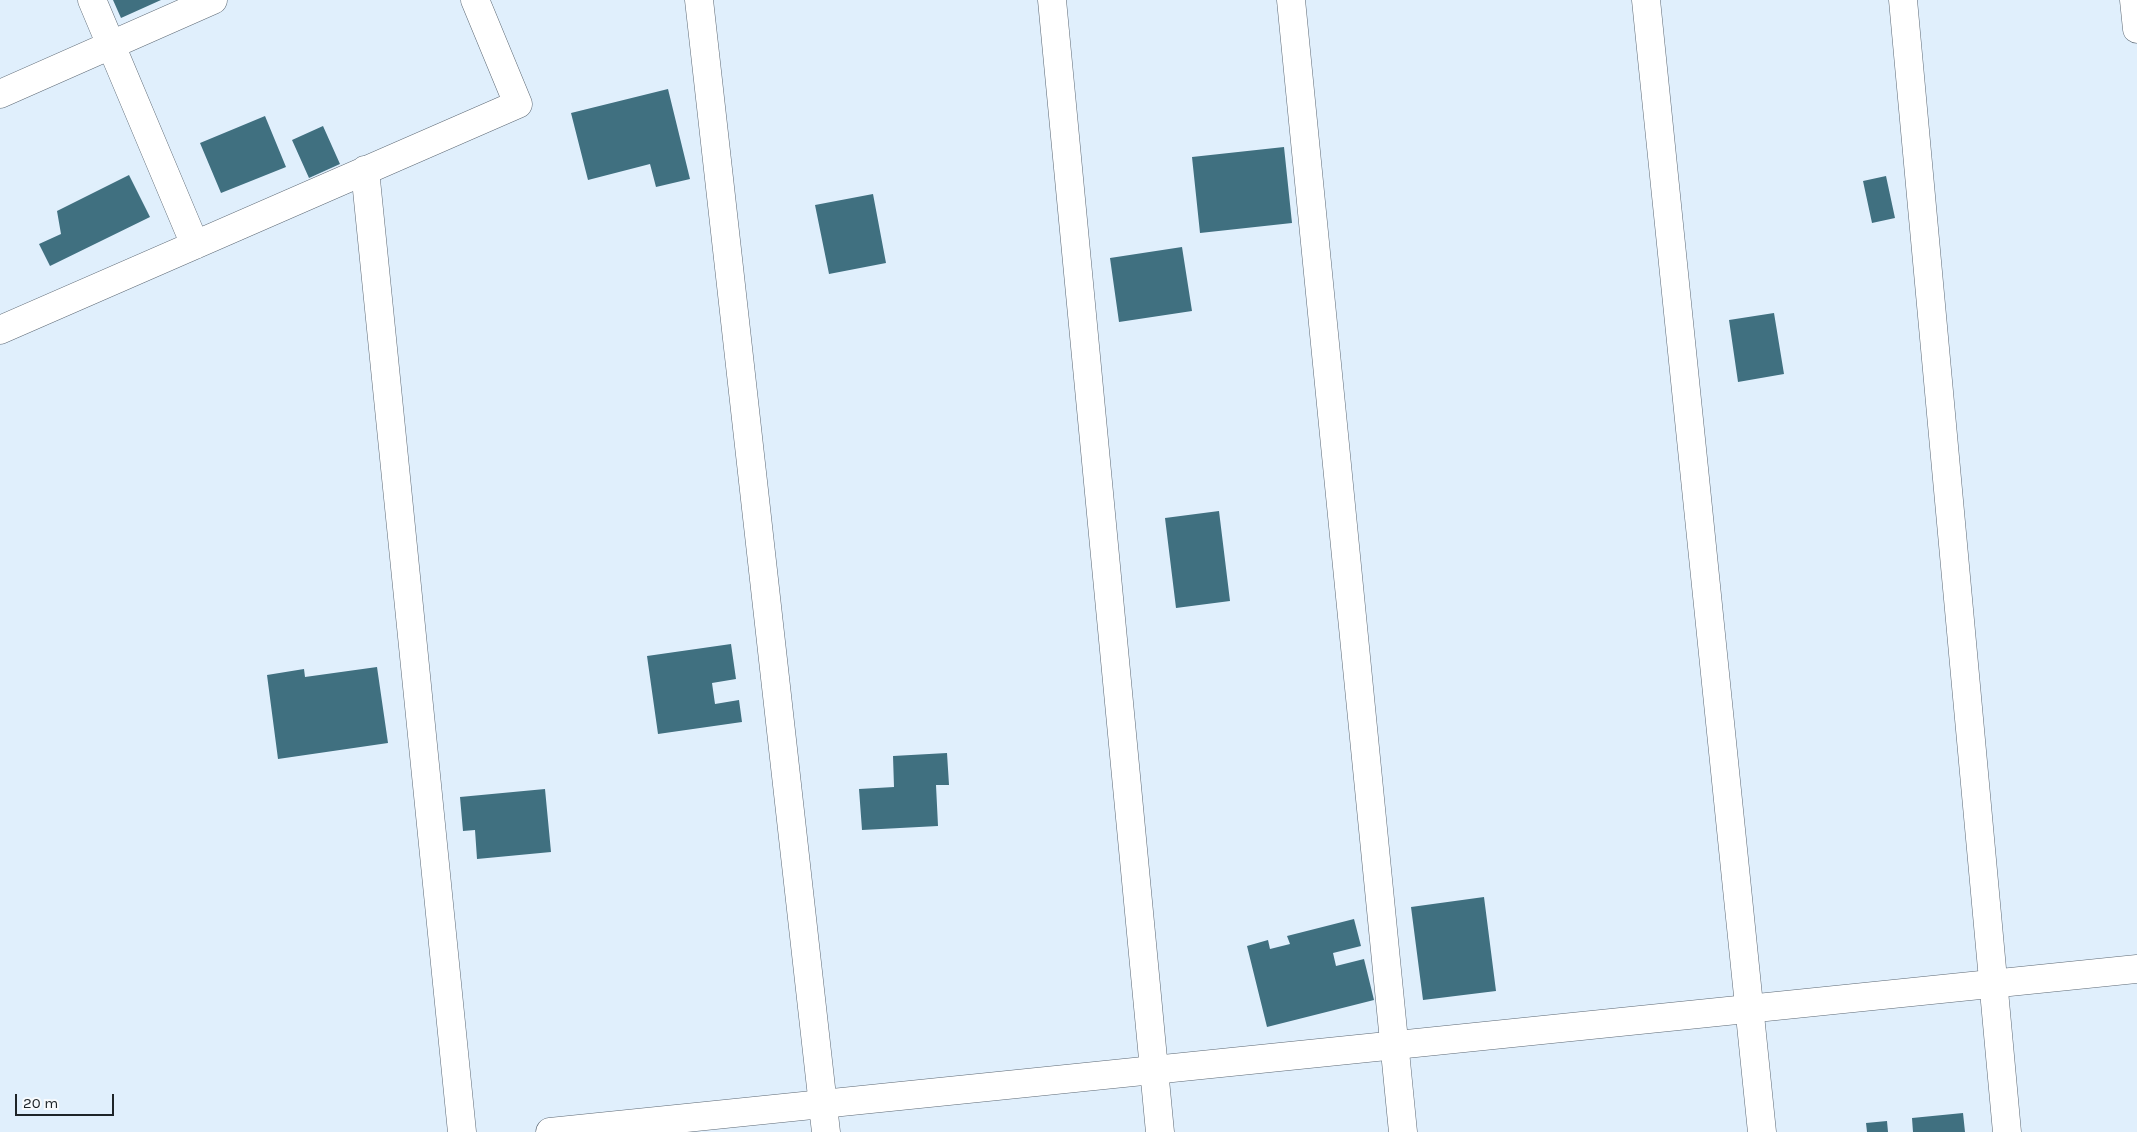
<!DOCTYPE html>
<html>
<head>
<meta charset="utf-8">
<style>
  body { margin:0 }
  #map { position:relative; width:2137px; height:1132px; overflow:hidden; background:#e0effc; font-family:Karla,sans-serif }
  canvas { display:block }
  .scale { position:absolute; left:15px; top:1094px; width:99px; height:22px; box-sizing:border-box; border:2px solid #1e2428; border-top:0; padding-left:6px; font-size:15px; line-height:18px; white-space:nowrap; color:#1e2428; -webkit-text-stroke:4px #f7fafd; paint-order:stroke }
</style>
</head>
<body>
<div id="map">
<canvas width="2137" height="1132"></canvas>
<div class="scale">20 m</div>
</div>
<script>
const context = document.querySelector('canvas').getContext('2d');
context.lineJoin = 'round';
function fill(path, color) { context.fillStyle = color; context.fill(path, 'evenodd'); }
const poly = rows => new Path2D(rows.map(r => 'M' + r).join(''));
function trace(path, color, width, dash) { context.strokeStyle = color; context.lineWidth = width; context.lineCap = dash ? 'butt' : 'round'; context.setLineDash(dash || []); context.stroke(path); }
const building = poly([
  [113,0,161,0,121,18],
  [668,89,690,179,656,187,650,164,588,180,571,113],
  [265,116,286,167,221,193,200,143],
  [323,126,340,164,309,178,292,140],
  [1284,147,1292,223,1200,233,1192,157],
  [129,175,150,217,50,266,39,244,61,234,57,211],
  [1886,176,1895,218,1872,223,1863,181],
  [873,194,886,263,829,274,815,205],
  [1182,247,1192,311,1119,322,1110,258],
  [1774,313,1784,374,1738,382,1729,320],
  [1219,511,1230,601,1176,608,1165,518],
  [731,644,736,679,712,683,715,704,739,700,742,722,658,734,647,656],
  [377,667,388,743,278,759,267,675,304,669,305,677],
  [947,753,949,785,936,785,938,826,862,830,859,789,894,787,893,756],
  [545,789,551,852,477,859,475,830,463,831,460,797],
  [1484,897,1496,991,1423,1000,1411,907],
  [1354,919,1361,946,1333,953,1336,966,1364,959,1374,1000,1267,1027,1247,946,1268,940,1270,949,1290,944,1287,936],
  [1963,1113,1965,1132,1913,1132,1912,1118],
  [1887,1121,1888,1132,1867,1132,1866,1123]
]);
const street = poly([
  [92,0,195,245],
  [699,0,826,1132],
  [1052,0,1160,1132],
  [1291,0,1403,1132],
  [1646,0,1762,1132],
  [1903,0,2007,1132],
  [2134,0,2137,29],
  [0,94,213,0],
  [365,170,462,1132],
  [0,330,518,104,475,0]
]);
const secondary = poly([
  [550,1132,2137,969]
]);
fill(building, '#407080');
trace(street, '#5c6874', 29);
trace(secondary, '#5c6874', 29);
trace(street, '#fff', 28);
trace(secondary, '#fff', 28);
</script>
</body>
</html>
